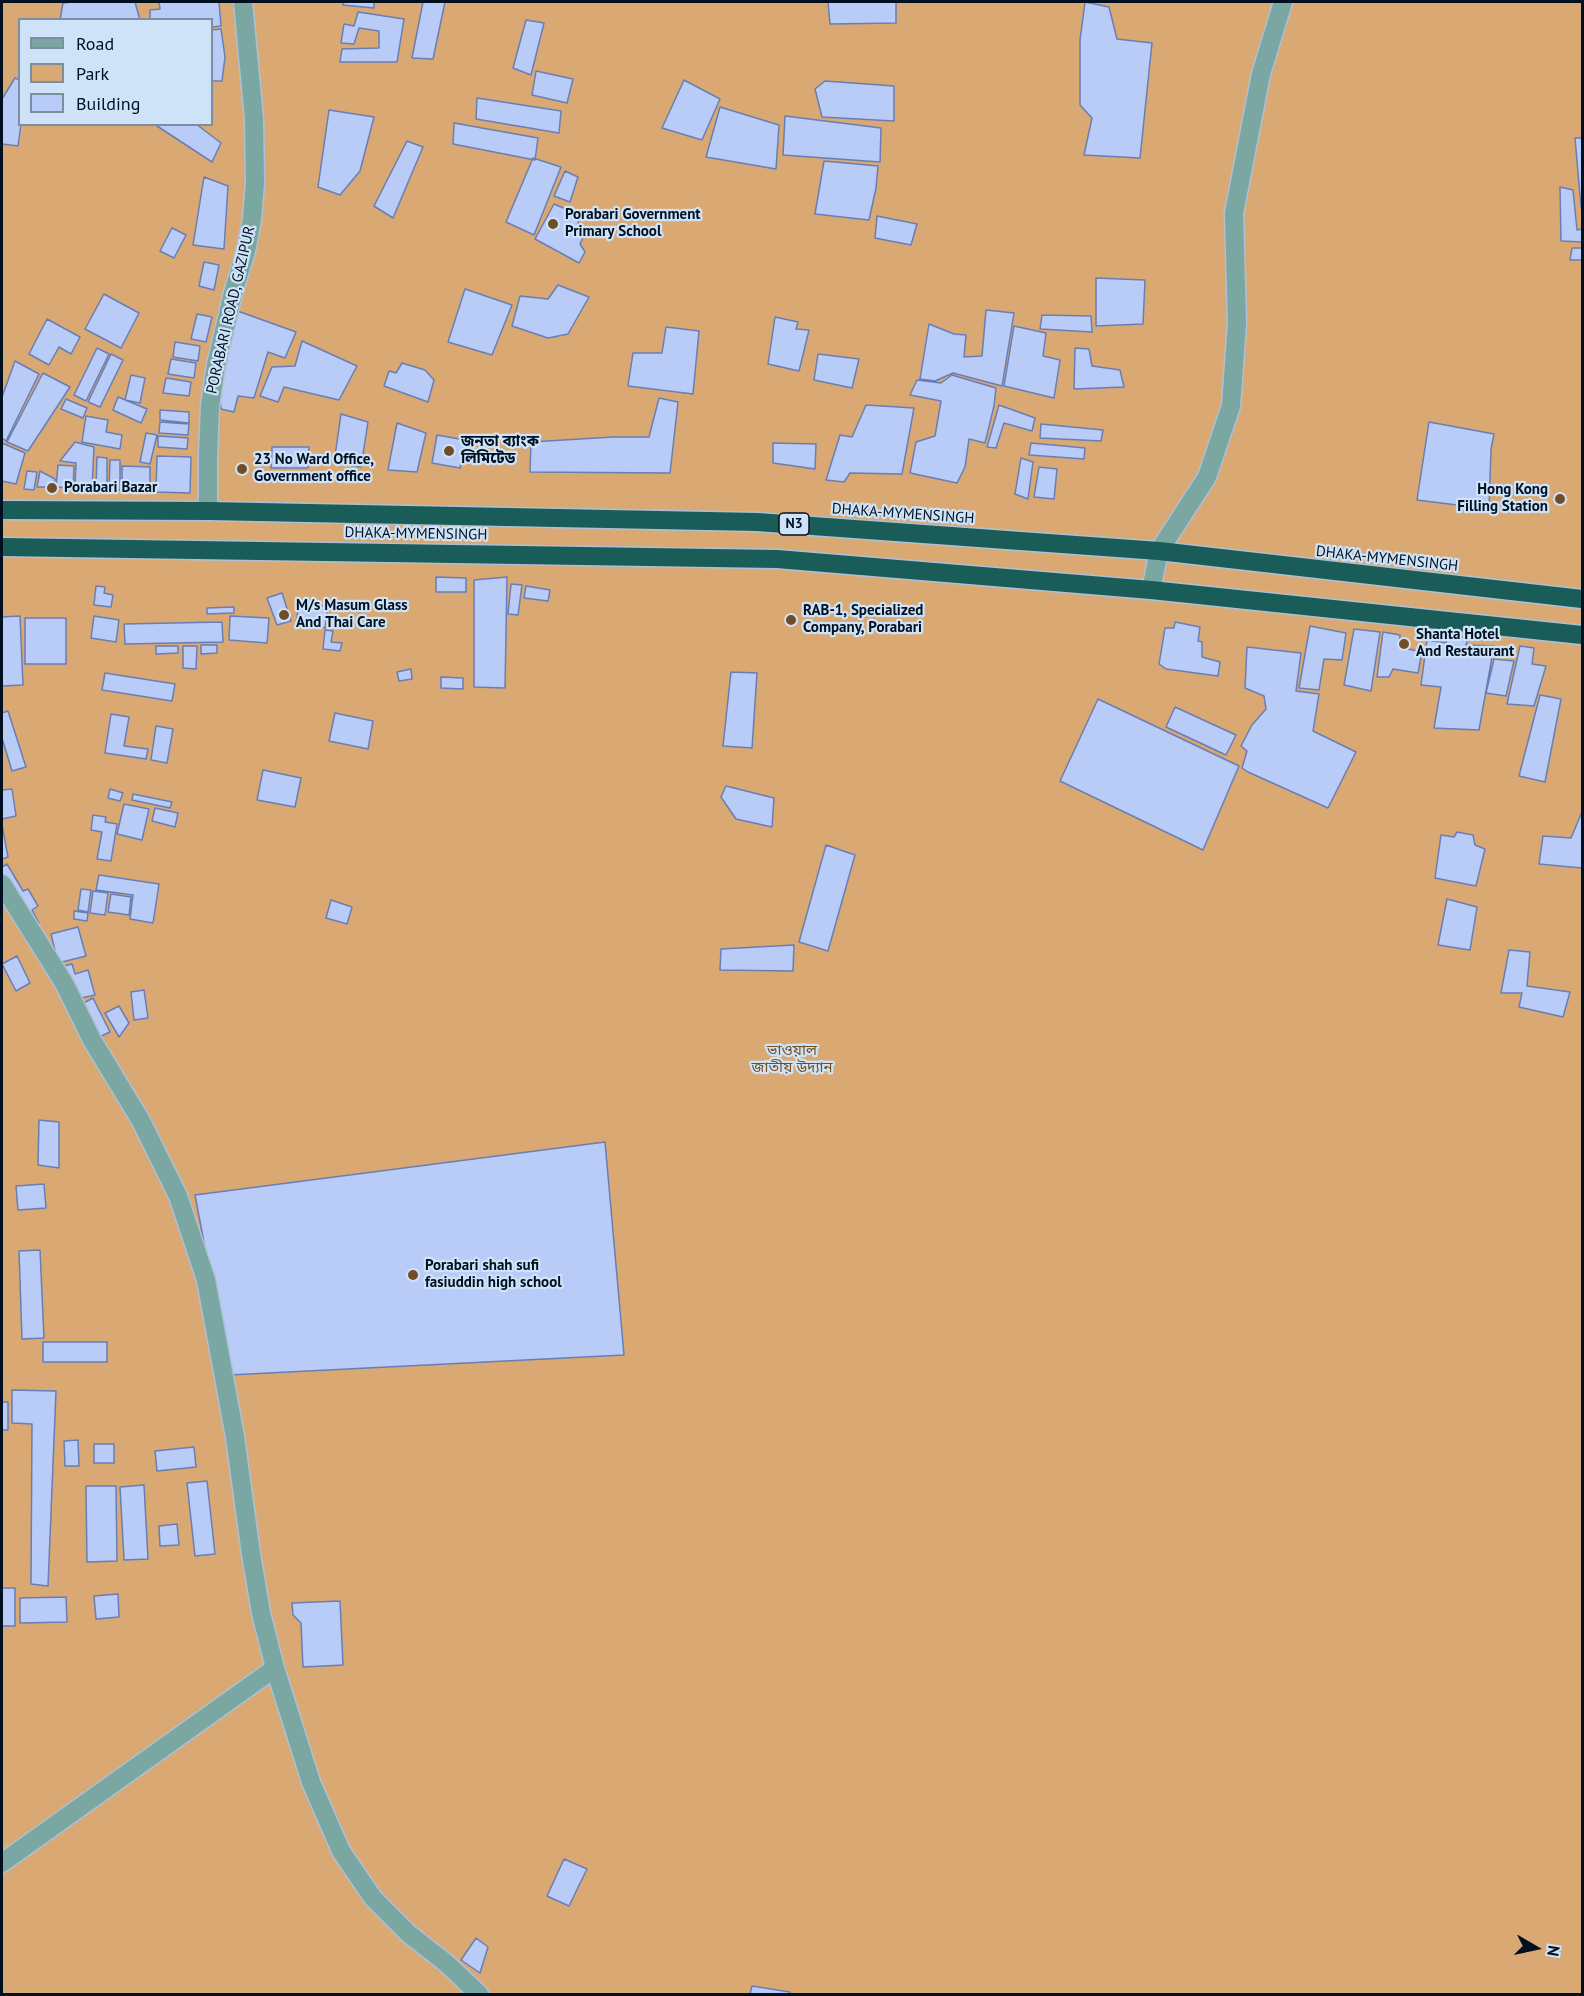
<!DOCTYPE html>
<html>
<head>
<meta charset="utf-8">
<style>
  body { margin:0 }
  #map { position:relative; width:1584px; height:1996px; overflow:hidden; background:#cee3f8; font-family:"PT Sans",sans-serif }
  canvas { display:block }
  .frame { position:absolute; inset:0; border:3px solid #001021; pointer-events:none }
  .legend { position:absolute; left:18px; top:18px; width:195px; height:108px; box-sizing:border-box; background:#cee3f8; border:2px solid #7c8fa2; margin:0; padding:8px 10px; list-style:none; font-size:18px; color:#001021 }
  .legend li { display:flex; align-items:center; gap:12px; height:30px }
  .legend b { width:30px; border:2px solid #7c8fa2 }
  .north { position:absolute; left:1506px; top:1918px; width:60px; height:60px; -webkit-text-stroke:4px #cee3f8; paint-order:stroke; rotate:99deg; font-size:16px; font-weight:700; line-height:24px; text-align:center; color:#001021 }
  .north::after { content:''; display:block; margin:auto; width:21px; height:27px; background:#001021; clip-path:polygon(50% 0,100% 100%,50% 72%,0 100%) }
</style>
</head>
<body>
<div id="map">
<canvas width="1584" height="1996"></canvas>
<div class="frame"></div>
<ul class="legend">
<li><b style="height:8px;background:#7aa7a2"></b>Road</li>
<li><b style="height:16px;background:#daa872"></b>Park</li>
<li><b style="height:16px;background:#b9cbf7"></b>Building</li>
</ul>
<div class="north">N</div>
</div>
<script>
const context = document.querySelector('canvas').getContext('2d');
context.lineJoin = 'round';
function fill(path, color) { context.fillStyle = color; context.fill(path, 'evenodd'); }
const poly = rows => new Path2D(rows.map(r => 'M' + r).join(''));
function trace(path, color, width, dash) { context.strokeStyle = color; context.lineWidth = width; context.lineCap = dash ? 'butt' : 'round'; context.setLineDash(dash || []); context.stroke(path); }
function write(font, color, halo, rows, align = 'center') {
  context.font = font + ' "PT Sans","Noto Sans Bengali",sans-serif'; context.lineWidth = 4.5; context.setLineDash([]); context.textBaseline = 'middle'; context.strokeStyle = halo; context.fillStyle = color; for (const [text, x, y, turn = 0] of rows) {
    context.save(); context.translate(x, y); context.rotate((+turn || 0) * Math.PI / 180); context.textAlign = isNaN(turn) ? turn : align; if (halo) context.strokeText(text, 0, 0); context.fillText(text, 0, 0); context.restore();
  }
}
const green = poly([
  [2,2,1582,2,1582,1994,2,1994],
  [20,20,212,20,212,124,20,124]
]);
const building = poly([
  [72,2,135,2,140,20,60,20,63,3,72,2],
  [159,2,219,2,221,26,212,27,212,20,150,20,150,10,160,9,159,2],
  [344,2,374,2,374,8,343,5,344,2],
  [423,2,445,2,433,59,412,58,423,2],
  [828,2,896,2,896,23,830,24,828,2],
  [1085,2,1109,7,1117,39,1152,43,1140,158,1084,155,1092,118,1080,105,1080,40,1085,2],
  [358,12,404,19,397,62,340,62,342,49,379,48,379,31,359,28,354,44,341,43,344,24,354,26,358,12],
  [526,20,544,23,531,75,513,68,526,20],
  [221,29,225,57,222,81,212,81,212,30,221,29],
  [536,71,573,79,567,103,532,95,536,71],
  [15,78,20,80,20,124,21,124,18,146,2,144,2,99,15,78],
  [684,80,720,99,702,140,662,128,684,80],
  [825,81,894,86,894,121,822,117,815,89,825,81],
  [477,98,561,111,559,133,476,119,477,98],
  [720,107,779,125,776,169,706,157,720,107],
  [329,110,374,117,360,171,340,195,318,187,329,110],
  [785,116,881,128,880,162,783,155,785,116],
  [454,123,538,138,535,160,453,144,454,123],
  [154,124,196,124,221,143,212,162,154,124],
  [1575,138,1582,138,1582,207,1581,207,1575,138],
  [407,141,423,147,393,218,374,206,407,141],
  [533,158,561,167,534,235,506,222,533,158],
  [824,161,878,166,876,188,869,220,815,214,824,161],
  [565,171,578,177,570,202,554,196,565,171],
  [204,177,228,186,224,249,193,245,204,177],
  [1560,187,1573,190,1577,230,1582,229,1582,242,1561,241,1560,187],
  [554,204,580,215,578,223,586,231,580,244,585,252,579,263,535,239,554,204],
  [877,216,917,224,911,245,875,238,877,216],
  [172,228,186,235,174,258,160,251,172,228],
  [1572,248,1582,248,1582,260,1570,260,1572,248],
  [204,262,219,265,214,290,199,286,204,262],
  [1096,278,1145,280,1143,324,1096,326,1096,278],
  [558,285,589,297,568,334,548,338,512,326,520,296,548,299,558,285],
  [465,289,512,305,492,355,448,342,465,289],
  [104,294,139,313,121,348,85,329,104,294],
  [232,309,296,332,285,358,268,352,254,398,238,396,234,412,221,409,218,384,232,309],
  [986,310,1014,313,1002,386,953,373,935,381,920,379,929,324,954,334,966,335,964,357,982,356,986,310],
  [197,314,212,317,206,342,191,339,197,314],
  [1042,315,1091,316,1092,332,1040,329,1042,315],
  [775,317,798,322,796,329,809,330,799,371,768,364,775,317],
  [47,319,80,337,71,354,59,347,49,365,29,354,47,319],
  [1014,326,1046,333,1043,356,1060,360,1054,398,1004,386,1014,326],
  [666,327,699,331,693,394,628,386,633,353,662,353,666,327],
  [302,341,357,366,339,400,284,387,278,402,260,396,272,367,295,366,302,341],
  [175,342,200,346,198,361,173,357,175,342],
  [97,348,109,354,86,401,74,395,97,348],
  [1075,348,1089,349,1092,366,1120,370,1124,387,1074,389,1075,348],
  [111,354,123,360,100,407,88,402,111,354],
  [818,354,859,359,852,388,814,380,818,354],
  [171,359,196,363,194,378,168,374,171,359],
  [15,361,39,374,6,441,2,438,2,397,15,361],
  [402,363,425,370,434,380,428,402,384,386,389,371,396,373,402,363],
  [43,373,70,387,28,451,7,442,43,373],
  [131,375,145,378,140,403,125,400,131,375],
  [952,375,996,388,994,406,985,443,969,439,965,467,957,483,910,473,916,442,935,436,941,401,910,395,917,380,941,383,952,375],
  [166,378,191,382,189,396,163,393,166,378],
  [118,397,147,409,141,423,113,410,118,397],
  [659,398,678,402,670,473,530,472,531,442,613,437,649,437,659,398],
  [66,399,87,408,83,418,61,409,66,399],
  [866,405,914,408,902,474,850,473,844,482,826,480,840,435,852,437,866,405],
  [999,405,1035,418,1032,431,1004,423,996,448,987,447,999,405],
  [160,410,189,412,189,423,160,420,160,410],
  [341,414,368,422,361,467,334,463,341,414],
  [86,416,108,420,106,432,122,435,120,449,82,442,86,416],
  [160,422,189,424,188,435,159,433,160,422],
  [1429,422,1494,434,1491,449,1489,509,1417,500,1429,422],
  [397,423,426,433,417,472,388,470,397,423],
  [1041,424,1103,430,1101,441,1040,438,1041,424],
  [146,433,157,435,150,464,140,462,146,433],
  [437,435,465,440,460,468,432,463,437,435],
  [158,436,188,438,187,449,158,447,158,436],
  [75,442,94,447,92,488,75,487,76,463,60,461,75,442],
  [2,443,25,453,16,484,2,481,2,443],
  [773,443,816,444,815,469,773,463,773,443],
  [1031,443,1085,448,1084,459,1029,455,1031,443],
  [272,447,309,447,308,468,271,468,272,447],
  [157,456,191,457,190,493,156,492,157,456],
  [97,457,107,458,107,487,96,487,97,457],
  [1021,458,1033,462,1028,499,1015,494,1021,458],
  [110,460,120,460,120,490,109,489,110,460],
  [58,465,74,466,73,488,56,487,58,465],
  [122,466,150,467,150,492,122,491,122,466],
  [1039,467,1057,469,1054,499,1034,497,1039,467],
  [27,471,37,472,34,490,24,489,27,471],
  [40,471,55,479,53,487,37,487,40,471],
  [436,577,466,578,466,592,436,592,436,577],
  [507,577,505,688,474,687,474,580,507,577],
  [511,584,522,585,518,615,508,614,511,584],
  [96,586,105,587,104,593,113,595,111,607,94,605,96,586],
  [526,586,550,590,548,601,524,598,526,586],
  [282,593,291,621,277,625,267,598,282,593],
  [352,601,361,601,360,612,351,611,352,601],
  [299,603,328,607,325,628,296,624,299,603],
  [234,607,234,613,207,614,207,608,234,607],
  [20,616,23,685,2,686,2,617,20,616],
  [94,616,119,620,116,642,91,638,94,616],
  [230,616,269,618,267,643,229,640,230,616],
  [25,618,66,618,66,664,25,664,25,618],
  [222,622,223,642,125,644,124,624,222,622],
  [1175,622,1200,627,1198,641,1202,642,1202,657,1220,662,1218,676,1166,669,1159,664,1165,628,1174,628,1175,622],
  [1310,626,1346,633,1342,660,1324,659,1319,690,1299,688,1310,626],
  [1354,629,1380,632,1371,691,1344,685,1354,629],
  [325,630,333,631,331,642,342,643,340,651,323,649,325,630],
  [1383,632,1400,635,1399,647,1422,652,1418,673,1393,669,1389,677,1377,677,1383,632],
  [1448,635,1468,638,1466,645,1494,646,1479,730,1434,728,1441,687,1421,685,1427,640,1446,643,1448,635],
  [201,645,217,645,217,653,201,654,201,645],
  [156,646,178,646,178,653,156,654,156,646],
  [183,646,197,646,196,669,183,668,183,646],
  [1520,646,1534,648,1532,664,1546,666,1534,706,1507,704,1520,646],
  [1247,647,1301,653,1296,691,1319,694,1313,731,1356,752,1328,808,1248,772,1242,768,1247,751,1241,746,1252,725,1266,709,1264,696,1245,688,1247,647],
  [1494,659,1514,661,1506,696,1486,693,1494,659],
  [411,669,412,679,399,681,397,672,411,669],
  [731,672,757,673,752,748,723,746,731,672],
  [105,673,175,684,172,701,102,690,105,673],
  [441,677,463,678,463,689,441,688,441,677],
  [1540,695,1561,699,1545,782,1519,776,1540,695],
  [1098,699,1239,766,1203,850,1060,781,1098,699],
  [1175,707,1236,735,1226,755,1166,727,1175,707],
  [8,711,26,767,12,771,2,738,2,713,8,711],
  [335,713,373,721,368,749,329,741,335,713],
  [111,714,129,717,124,746,148,749,146,759,105,753,111,714],
  [156,726,173,729,167,763,151,760,156,726],
  [263,770,301,778,295,807,257,800,263,770],
  [726,786,774,798,772,827,736,819,721,797,726,786],
  [12,789,16,816,2,819,2,790,12,789],
  [110,789,123,793,120,801,108,798,110,789],
  [133,794,172,802,170,808,132,800,133,794],
  [124,804,149,809,142,840,117,834,124,804],
  [155,808,178,813,175,827,152,821,155,808],
  [1582,812,1582,868,1539,864,1543,836,1571,838,1582,812],
  [93,815,106,817,105,822,117,824,111,861,97,859,102,832,91,830,93,815],
  [2,825,8,857,2,859,2,825],
  [1457,832,1473,835,1475,845,1485,849,1476,886,1435,878,1441,835,1454,837,1457,832],
  [826,845,855,855,828,951,799,942,826,845],
  [7,864,23,891,28,889,38,906,32,910,39,923,33,927,2,873,2,867,7,864],
  [99,875,159,884,153,923,130,919,133,895,96,890,99,875],
  [81,889,91,890,88,912,78,910,81,889],
  [93,891,108,893,105,915,90,913,93,891],
  [111,894,131,897,129,915,108,912,111,894],
  [1447,899,1477,907,1470,950,1438,945,1447,899],
  [331,900,352,907,347,924,326,918,331,900],
  [74,911,88,913,87,921,74,919,74,911],
  [78,927,86,956,58,963,51,934,78,927],
  [794,945,793,971,720,970,721,949,794,945],
  [1509,950,1530,952,1527,986,1570,992,1563,1017,1519,1007,1522,993,1501,993,1509,950],
  [17,956,30,983,16,991,2,964,17,956],
  [72,964,75,974,88,970,95,995,72,1000,64,966,72,964],
  [144,990,148,1018,134,1020,131,992,144,990],
  [93,998,110,1032,95,1039,78,1006,93,998],
  [119,1006,129,1023,119,1037,105,1013,119,1006],
  [39,1120,59,1122,59,1168,38,1165,39,1120],
  [605,1142,624,1355,229,1375,195,1195,605,1142],
  [44,1184,46,1208,18,1210,16,1186,44,1184],
  [40,1250,44,1338,22,1339,19,1251,40,1250],
  [43,1342,107,1342,107,1362,43,1362,43,1342],
  [12,1390,56,1391,48,1586,31,1584,32,1424,12,1423,12,1390],
  [2,1402,8,1402,8,1430,2,1430,2,1402],
  [78,1440,79,1466,65,1466,64,1441,78,1440],
  [94,1444,114,1444,114,1463,94,1463,94,1444],
  [194,1447,196,1467,157,1471,155,1451,194,1447],
  [207,1481,215,1554,195,1556,187,1483,207,1481],
  [144,1485,148,1559,124,1560,120,1487,144,1485],
  [86,1486,116,1486,117,1561,87,1562,86,1486],
  [177,1524,179,1545,160,1546,159,1526,177,1524],
  [2,1588,15,1588,15,1626,2,1626,2,1588],
  [118,1594,119,1617,96,1619,94,1596,118,1594],
  [66,1597,67,1622,20,1623,20,1598,66,1597],
  [340,1601,343,1665,303,1667,301,1623,293,1615,292,1603,340,1601],
  [564,1859,587,1869,569,1906,547,1896,564,1859],
  [476,1938,488,1947,480,1973,461,1960,476,1938],
  [752,1986,790,1992,790,1994,750,1994,752,1986]
]);
const minor = poly([
  [208,511,208,456,210,406,216,365,224,331,233,293,246,251,252,219,255,183,254,119,243,2],
  [1151,590,1159,551,1207,477,1231,406,1237,323,1234,213,1261,74,1283,2],
  [2,884,64,983,92,1040,141,1121,178,1196,206,1280,235,1437,251,1554,261,1613,275,1668,311,1782,341,1851,373,1898,409,1934,446,1963,479,1994],
  [2,1863,275,1668]
]);
const highway = poly([
  [2,510,208,511,757,522,1159,551,1582,599],
  [2,547,777,559,1151,590,1582,635]
]);
const markers = [
  [553,224,6,"#704d26"],
  [449,451,6,"#704d26"],
  [242,469,6,"#704d26"],
  [52,488,6,"#704d26"],
  [1560,499,6,"#704d26"],
  [284,615,6,"#704d26"],
  [791,620,6,"#704d26"],
  [1404,644,6,"#704d26"],
  [413,1275,6,"#704d26"]
];
const shields = [
  [794,524,30]
];
const shieldNames = [
  ["N3",794,524]
];
const poiNames = [
  ["Porabari Government",565,215],
  ["Primary School",565,232],
  ["জনতা ব্যাংক",461,442],
  ["লিমিটেড",461,459],
  ["23 No Ward Office,",254,460],
  ["Government office",254,477],
  ["Porabari Bazar",64,488],
  ["Hong Kong",1548,490,"right"],
  ["Filling Station",1548,507,"right"],
  ["M/s Masum Glass",296,606],
  ["And Thai Care",296,623],
  ["RAB-1, Specialized",803,611],
  ["Company, Porabari",803,628],
  ["Shanta Hotel",1416,635],
  ["And Restaurant",1416,652],
  ["Porabari shah sufi",425,1266],
  ["fasiuddin high school",425,1283]
];
const streetNames = [
  ["PORABARI ROAD, GAZIPUR",231,310,-77],
  ["DHAKA-MYMENSINGH",903,514,4],
  ["DHAKA-MYMENSINGH",416,534,1],
  ["DHAKA-MYMENSINGH",1387,559,6]
];
const parkNames = [
  ["ভাওয়াল",792,1051],
  ["জাতীয় উদ্যান",792,1068]
];
fill(green, '#daa872');
fill(building, '#b9cbf7');
trace(building, '#687eb5', 1.5);
trace(minor, '#adc1d6', 21);
trace(highway, '#adc1d6', 21);
trace(minor, '#7aa7a2', 18);
trace(highway, '#1a5c57', 18);
for (const [x, y, r, color] of markers) { const dot = new Path2D(); dot.arc(x, y, r, 0, 2 * Math.PI); context.fillStyle = color; context.fill(dot); trace(dot, '#cee3f8', 2); }
for (const [x, y, w] of shields) { const box = new Path2D(); box.roundRect(x - w / 2, y - 11, w, 22, 4.5); context.fillStyle = '#cee3f8'; context.fill(box); trace(box, '#001021', 1.5); }
write('bold 14px', '#001021', null, shieldNames);
write('bold 15px', '#001021', '#cee3f8', poiNames, 'left');
write('15px', '#001021', '#cee3f8', streetNames);
write('15px', '#764e1d', '#cee3f8', parkNames);
</script>
</body>
</html>
